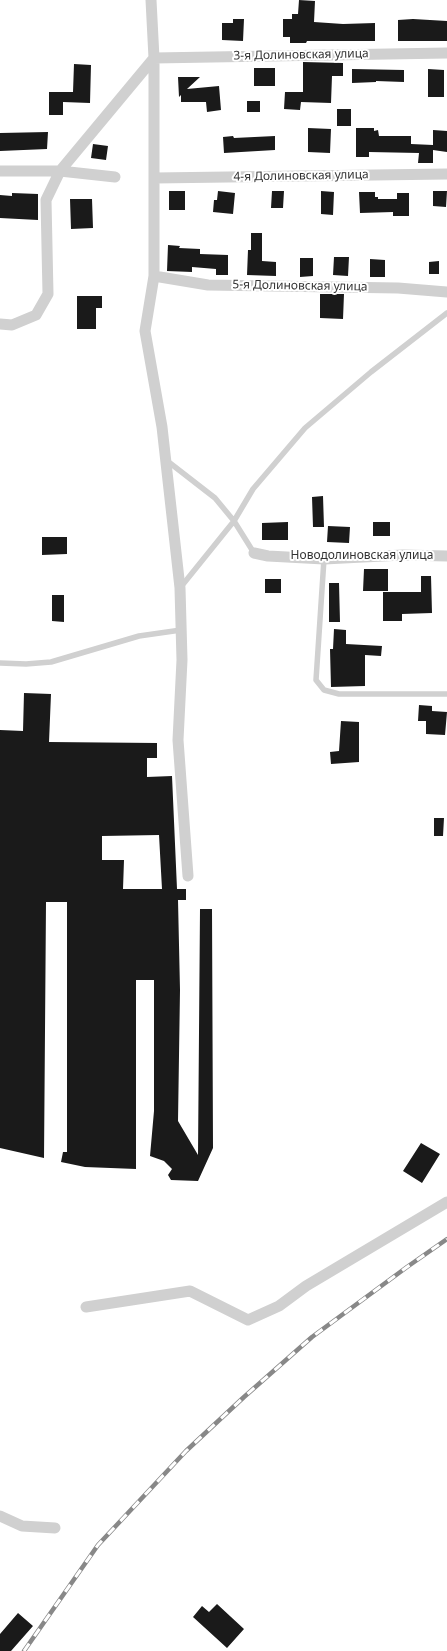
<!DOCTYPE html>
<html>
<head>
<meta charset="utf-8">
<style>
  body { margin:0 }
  canvas { display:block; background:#fff }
</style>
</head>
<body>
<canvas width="447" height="1651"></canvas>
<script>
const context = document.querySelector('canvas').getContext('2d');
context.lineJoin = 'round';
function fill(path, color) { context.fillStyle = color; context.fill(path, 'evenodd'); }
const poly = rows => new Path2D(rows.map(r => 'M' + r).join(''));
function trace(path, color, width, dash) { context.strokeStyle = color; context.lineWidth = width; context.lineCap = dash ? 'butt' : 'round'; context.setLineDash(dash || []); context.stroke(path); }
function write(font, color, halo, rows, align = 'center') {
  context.font = font + ' "Noto Sans",sans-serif'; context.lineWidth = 4; context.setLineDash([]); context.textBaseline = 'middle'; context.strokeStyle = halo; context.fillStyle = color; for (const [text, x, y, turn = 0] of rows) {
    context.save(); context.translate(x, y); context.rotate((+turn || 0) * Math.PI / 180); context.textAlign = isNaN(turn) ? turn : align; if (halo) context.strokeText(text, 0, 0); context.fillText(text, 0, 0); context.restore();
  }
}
const building = poly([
  [299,0,315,1,314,22,343,24,375,23,375,41,307,41,306,43,290,43,290,37,283,37,283,19,292,19,292,14,298,14],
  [233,19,244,19,243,41,222,40,222,23,233,23],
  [413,19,447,21,447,41,398,41,398,20],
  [303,62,343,63,343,76,332,76,331,103,301,102,300,110,284,109,285,92,303,92],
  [74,64,91,65,90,103,63,102,63,115,49,115,49,92,73,92],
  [254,68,275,68,275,86,254,86],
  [352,69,404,70,404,82,376,81,376,82,352,83],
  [428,69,444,70,444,97,428,97],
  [178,77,200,77,187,89,219,86,221,110,207,112,206,102,181,102,181,95,179,97],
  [247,101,260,101,260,112,247,112],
  [337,109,351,109,351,126,337,126],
  [308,128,331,129,330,153,308,152],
  [356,128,374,128,374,131,378,130,379,136,411,136,411,144,433,145,433,130,447,131,447,152,433,150,433,163,418,163,419,153,369,152,369,157,356,157],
  [48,132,47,149,0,151,0,133],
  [233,136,234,138,275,136,275,150,224,153,223,137],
  [93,144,108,146,106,160,91,158],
  [169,191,185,191,185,210,169,210],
  [218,191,235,193,233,214,213,212,214,200,217,200],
  [272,191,284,191,283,208,271,208],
  [321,191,334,192,333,215,321,214],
  [433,191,447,191,446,207,433,206],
  [359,192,375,192,375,197,378,197,378,199,397,199,397,193,409,193,409,216,393,216,393,212,360,213],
  [12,193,38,194,38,220,0,218,0,195,12,196],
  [70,199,92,199,93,228,71,229],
  [251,233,262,233,262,261,276,262,276,276,247,275,248,250,251,250],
  [168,245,180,246,179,248,200,249,200,254,228,255,228,275,216,275,216,269,192,267,192,272,167,271],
  [334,257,349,257,348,276,333,275],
  [300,258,313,258,313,276,300,277],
  [370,259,385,260,385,277,370,277],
  [439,261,439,274,429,274,429,262],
  [320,294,344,294,343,319,320,318],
  [77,296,102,296,102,308,96,308,96,329,77,329],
  [323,496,324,527,313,527,312,497],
  [288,522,288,540,262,540,262,523],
  [373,522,390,522,390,536,373,536],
  [328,526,350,527,349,543,327,542],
  [42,537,67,537,67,554,42,555],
  [364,569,388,569,388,591,363,591],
  [421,576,431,576,432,613,402,614,402,621,383,621,383,592,421,592],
  [265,579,281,579,281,593,265,593],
  [329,583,339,583,340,622,329,622],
  [52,595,64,595,64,622,52,621],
  [334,629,346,630,346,644,382,646,381,656,365,655,365,686,331,687,330,649,333,649],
  [24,693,51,694,49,742,157,743,157,758,147,758,147,777,172,776,177,889,186,889,186,900,178,900,180,990,178,1121,198,1155,200,909,212,909,213,1148,198,1181,171,1180,168,1175,172,1169,164,1161,150,1156,154,1111,154,980,136,980,136,1169,85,1167,61,1162,63,1152,67,1152,67,902,46,902,44,1158,0,1148,0,730,23,731],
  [159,835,162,889,123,889,124,860,102,860,102,836],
  [419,705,432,706,432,711,447,712,445,735,426,734,426,721,418,721],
  [341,721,359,722,359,762,331,764,330,752,339,751],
  [434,818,444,818,443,836,434,836],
  [421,1143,440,1154,422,1183,403,1171],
  [217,1604,244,1629,227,1648,193,1617,202,1606,209,1612],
  [18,1613,33,1626,11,1651,0,1651,0,1634]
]);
const lane = poly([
  [166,460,215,498,234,521,254,553],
  [324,559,316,680,324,690,339,694,447,694],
  [180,588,234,521,253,489,305,428,371,372,447,313],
  [0,663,26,664,51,662,139,636,181,630]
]);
const street = poly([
  [151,0,154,58,154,276,145,331,162,427,180,588,182,660,178,740,188,876],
  [0,171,60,171,115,177],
  [155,178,447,174],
  [154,276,208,285,398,288,447,292],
  [0,324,12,325,36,315,48,294,46,200,60,171,154,58,447,53],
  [254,553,268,556,324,559,403,555,447,556],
  [86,1307,190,1291,248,1320,279,1306,306,1286,447,1202],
  [0,1516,22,1526,55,1528]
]);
const rail = poly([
  [24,1651,98,1545,186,1451,244,1397,312,1337,407,1267,447,1239]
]);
const streetNames = [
  ["3-я Долиновская улица",301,55,-1],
  ["4-я Долиновская улица",301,176,-1],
  ["5-я Долиновская улица",300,286,1],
  ["Новодолиновская улица",362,556]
];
fill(building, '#1a1a1a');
trace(lane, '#d0d0d0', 5.5);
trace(street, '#d0d0d0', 11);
trace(rail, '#888', 4.5);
trace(rail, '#fff', 3, [9]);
write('12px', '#333', '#fff', streetNames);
</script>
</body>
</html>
